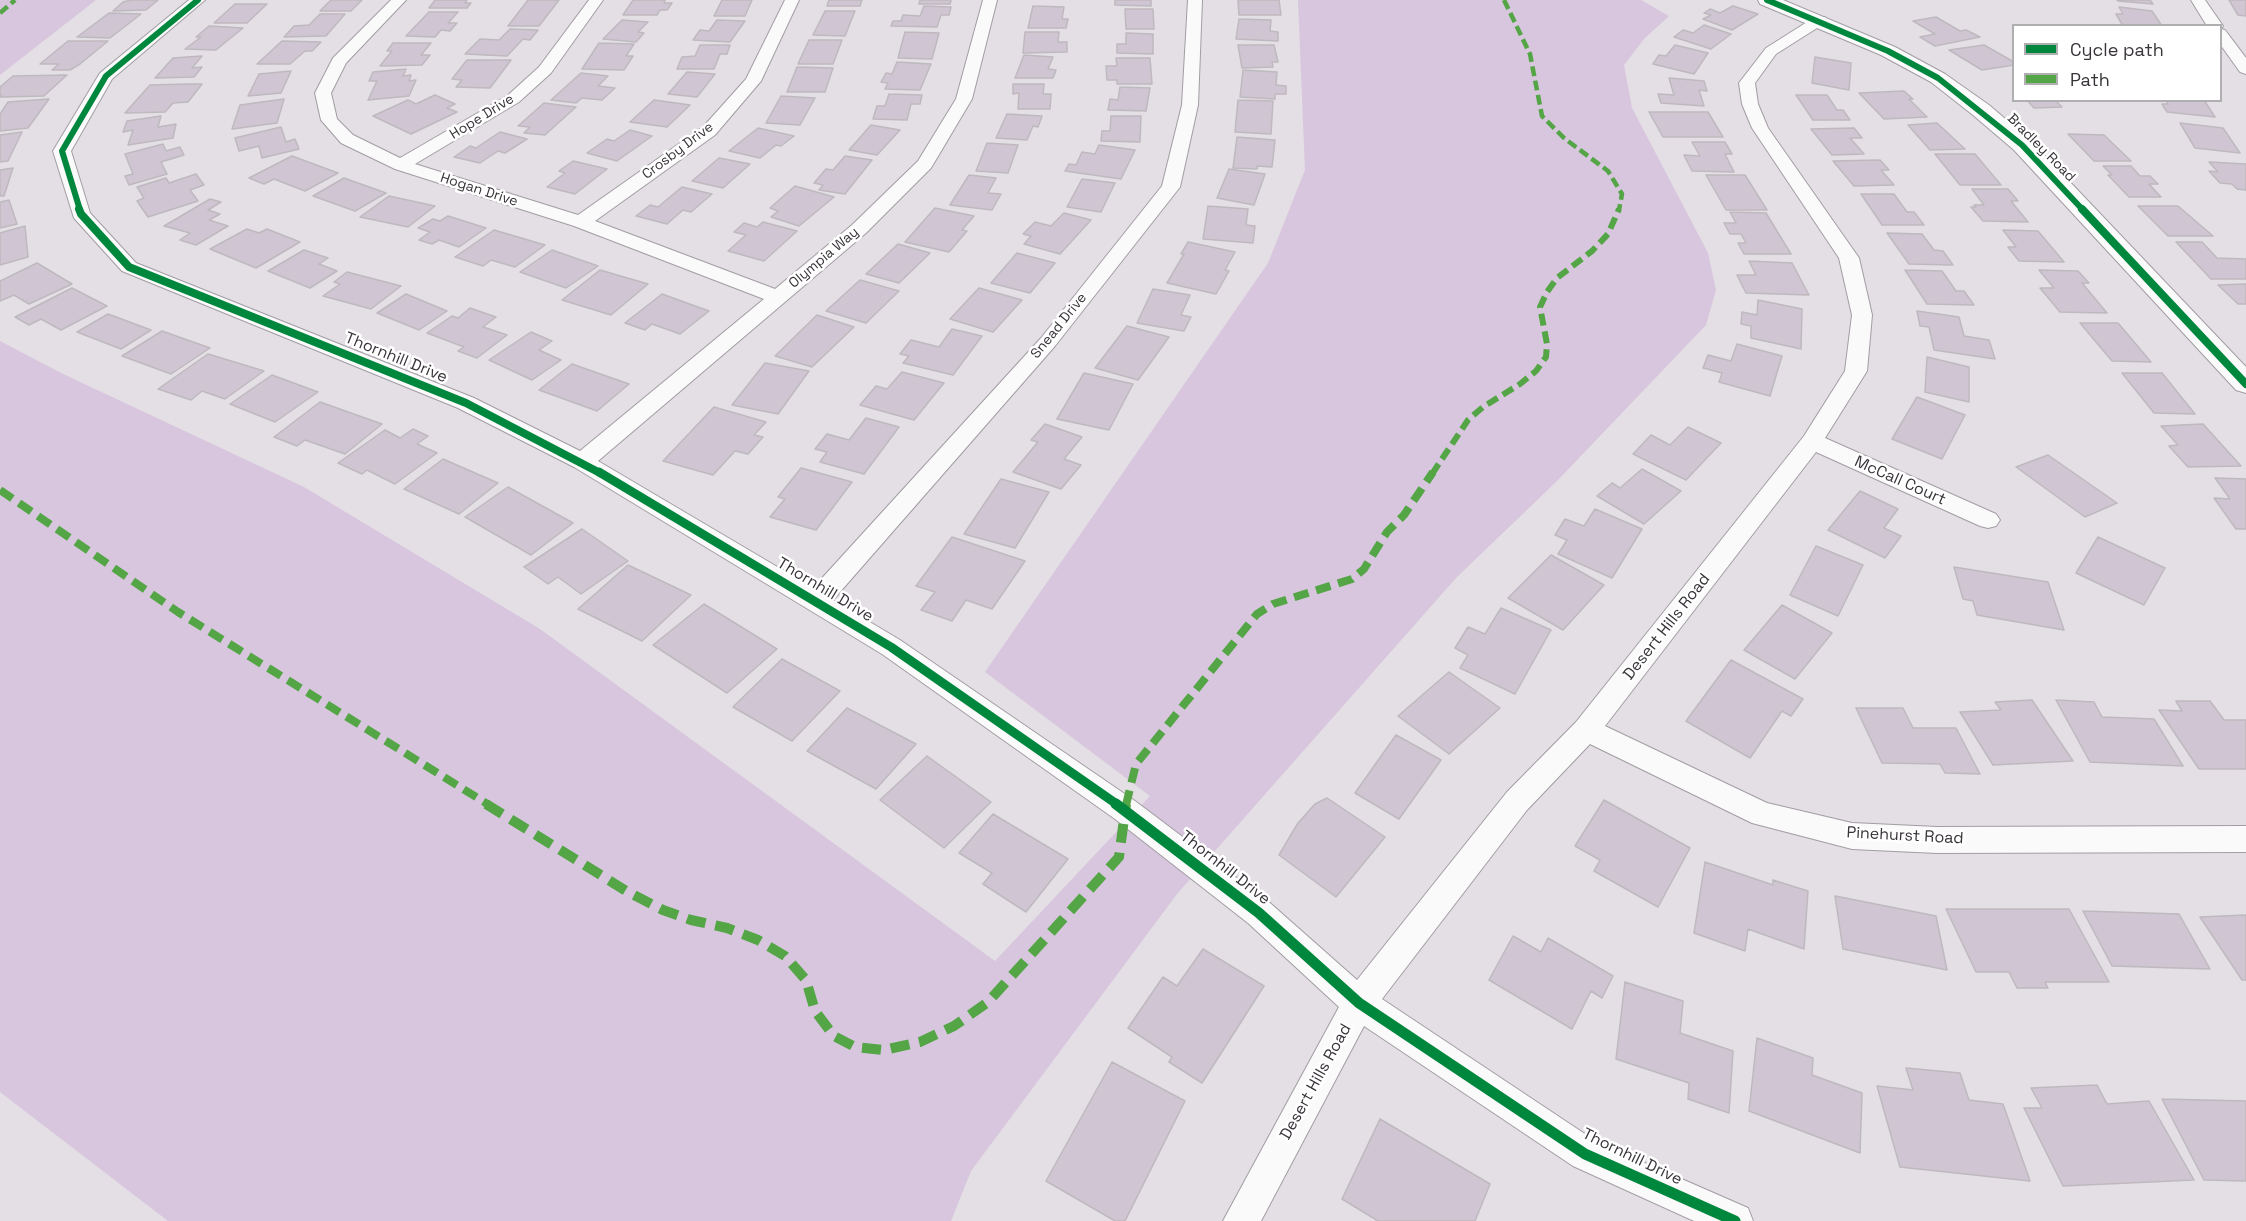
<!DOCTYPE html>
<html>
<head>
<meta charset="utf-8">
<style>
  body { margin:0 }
  #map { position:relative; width:2246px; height:1221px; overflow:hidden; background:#e4dee5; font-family:"Space Grotesk",sans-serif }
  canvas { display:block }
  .legend { position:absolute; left:2012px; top:24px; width:210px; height:78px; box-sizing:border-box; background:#fff; border:2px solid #afaeb0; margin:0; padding:8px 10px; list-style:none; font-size:18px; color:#383439 }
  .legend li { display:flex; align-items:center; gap:12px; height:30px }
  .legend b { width:30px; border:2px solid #afaeb0 }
</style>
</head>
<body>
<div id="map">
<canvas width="2246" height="1221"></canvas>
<ul class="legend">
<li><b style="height:8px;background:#00873e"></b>Cycle path</li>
<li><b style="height:8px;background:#53a545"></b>Path</li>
</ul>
</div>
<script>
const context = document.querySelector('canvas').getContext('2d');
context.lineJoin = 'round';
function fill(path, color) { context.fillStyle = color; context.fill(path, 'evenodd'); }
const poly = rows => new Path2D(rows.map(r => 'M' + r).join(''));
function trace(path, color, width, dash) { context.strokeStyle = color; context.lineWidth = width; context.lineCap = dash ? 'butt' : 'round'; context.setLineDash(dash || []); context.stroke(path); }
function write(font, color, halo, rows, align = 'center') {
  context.font = font + ' "Space Grotesk",sans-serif'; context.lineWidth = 5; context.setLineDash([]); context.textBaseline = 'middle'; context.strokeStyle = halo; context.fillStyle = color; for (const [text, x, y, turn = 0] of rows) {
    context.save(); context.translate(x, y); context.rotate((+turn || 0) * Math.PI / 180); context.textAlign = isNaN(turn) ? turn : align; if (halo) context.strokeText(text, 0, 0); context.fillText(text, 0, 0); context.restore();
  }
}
const green = poly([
  [0,0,96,0,0,75],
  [1298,0,1641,0,1669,16,1644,39,1624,65,1632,108,1708,253,1716,290,1706,325,1557,481,1456,578,1177,894,971,1171,951,1221,168,1221,0,1092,0,341,61,373,304,487,540,629,995,961,1150,796,985,672,1268,263,1305,170]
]);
const building = poly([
  [131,0,158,0,146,10,113,11,123,2,131,0],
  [331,0,362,0,351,11,320,11,331,0],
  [435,0,467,0,465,3,471,3,467,8,429,8,435,0],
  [528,0,559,0,539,26,508,26,528,0],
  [633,0,665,0,664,3,672,3,667,10,660,10,657,15,623,15,633,0],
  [722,0,752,0,745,16,714,16,722,0],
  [829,0,862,0,860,6,827,6,829,0],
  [920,0,951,0,950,4,919,4,920,0],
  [1115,0,1151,0,1151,6,1115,5,1115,0],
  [1238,0,1279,0,1281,15,1239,15,1238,0],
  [2117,0,2150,0,2153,4,2118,1,2117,0],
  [2229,0,2246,0,2246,16,2238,15,2229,0],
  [235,4,267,4,247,23,214,23,235,4],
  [924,6,951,7,949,15,941,15,937,27,891,26,893,21,901,21,903,15,920,16,924,6],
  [1033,6,1064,7,1062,19,1068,19,1066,28,1028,28,1033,6],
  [1733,6,1758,14,1732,30,1703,19,1711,15,1704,13,1710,9,1720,13,1733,6],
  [2119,7,2152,11,2162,26,2123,26,2116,14,2123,14,2119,7],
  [1125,9,1153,9,1154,29,1126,29,1125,9],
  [825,11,855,11,845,36,813,35,825,11],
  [429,12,458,12,448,23,457,23,450,31,441,30,435,37,406,36,429,12],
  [109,13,141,14,110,38,77,37,109,13],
  [320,14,345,14,326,36,284,37,294,26,309,25,320,14],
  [1936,17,1960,31,1966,30,1980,37,1935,46,1920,37,1935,34,1913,21,1936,17],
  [1239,19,1271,20,1270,31,1278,32,1278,41,1236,39,1239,19],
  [622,20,648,22,638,32,644,33,636,42,603,39,622,20],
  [717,20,745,21,730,42,693,40,700,30,709,31,717,20],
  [1704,25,1731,34,1711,49,1674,37,1683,30,1693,33,1704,25],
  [209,26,243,28,216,50,185,49,201,37,196,37,209,26],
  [510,29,538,30,530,40,523,39,507,56,465,54,480,39,499,40,510,29],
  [905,32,939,33,932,59,898,58,905,32],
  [1025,32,1059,32,1058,42,1067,42,1067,52,1023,53,1025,32],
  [1126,33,1153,34,1153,54,1117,53,1117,44,1126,44,1126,33],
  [809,40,842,40,833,64,798,64,809,40],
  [68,41,108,41,80,64,70,70,52,70,59,64,40,64,68,41],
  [282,41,321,42,312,51,305,51,290,64,257,64,282,41],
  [393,43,431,43,421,55,430,55,422,65,380,66,392,51,387,51,393,43],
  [599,43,634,44,626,56,633,56,624,70,582,69,599,43],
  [700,45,730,45,727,54,720,54,714,69,677,69,682,57,695,56,700,45],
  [1238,45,1274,45,1278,62,1272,62,1273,67,1242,68,1238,45],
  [1675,45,1708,53,1694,74,1653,64,1659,55,1666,56,1675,45],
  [1984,45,2014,62,2014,65,1982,70,1949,50,1984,45],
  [1024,55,1053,57,1048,69,1056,70,1053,78,1015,78,1024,55],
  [202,56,192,68,202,67,194,77,155,78,173,58,202,56],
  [1815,57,1851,63,1849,90,1812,83,1815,57],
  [1116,58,1150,58,1152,84,1117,84,1117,80,1107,80,1106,66,1117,66,1116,58],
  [467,60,511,60,490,88,456,87,462,80,452,79,467,60],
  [897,62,931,64,920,90,885,89,888,83,881,82,886,73,892,74,897,62],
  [797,67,833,68,825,92,787,92,797,67],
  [406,69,403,76,411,75,409,81,416,80,409,96,368,100,377,81,369,81,373,72,406,69],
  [1243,70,1277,72,1276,85,1286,86,1286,94,1275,94,1275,99,1240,97,1243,70],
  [291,71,281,93,248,96,259,74,291,71],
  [687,72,715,74,697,97,668,94,687,72],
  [581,73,608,76,598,86,615,88,602,100,582,98,576,103,551,100,581,73],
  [67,75,44,96,0,97,2,96,0,96,0,87,13,76,67,75],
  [1669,78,1704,81,1707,91,1699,90,1704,106,1661,103,1658,94,1674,95,1669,78],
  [188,84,202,84,188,102,173,103,165,112,125,113,150,85,188,84],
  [1013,84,1044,84,1043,94,1051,94,1050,109,1018,109,1019,93,1013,94,1013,84],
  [1120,87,1150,88,1146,111,1108,110,1110,99,1118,100,1120,87],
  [1904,91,1913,99,1909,99,1927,117,1884,119,1859,93,1904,91],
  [889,94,922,95,920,104,911,104,907,120,873,119,877,106,885,106,889,94],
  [435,95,455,104,447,108,457,112,411,134,373,116,408,100,416,104,435,95],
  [1796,95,1827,95,1837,110,1843,110,1850,120,1813,120,1796,95],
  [781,96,815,98,800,125,766,123,781,96],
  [49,99,28,128,0,131,0,114,8,102,49,99],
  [284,99,277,123,232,129,240,105,284,99],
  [654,100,690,105,667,127,630,122,654,100],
  [1238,100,1273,101,1271,134,1235,132,1238,100],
  [2027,100,2055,100,2062,107,2034,108,2027,100],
  [2166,100,2204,100,2215,117,2167,112,2162,104,2168,104,2166,100],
  [544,103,576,107,545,135,524,133,530,127,518,126,544,103],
  [1649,112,1708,112,1723,137,1663,137,1649,112],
  [1007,114,1042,116,1038,127,1033,126,1027,140,996,138,1007,114],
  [161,116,158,127,176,124,173,138,128,145,133,130,123,132,127,121,161,116],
  [1111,116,1141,116,1140,142,1101,141,1102,131,1110,131,1111,116],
  [1937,123,1965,149,1930,150,1908,125,1937,123],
  [2180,123,2223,128,2240,153,2195,148,2180,123],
  [871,125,900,130,877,155,849,150,871,125],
  [281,127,286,142,295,139,299,149,262,158,259,146,239,151,235,138,281,127],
  [758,128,794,136,781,146,776,145,760,158,729,151,758,128],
  [1854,128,1862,138,1850,138,1864,154,1832,155,1811,129,1854,128],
  [630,130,652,136,617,161,587,153,607,139,614,141,630,130],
  [22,132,8,161,0,162,0,135,22,132],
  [500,132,527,139,505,153,498,151,480,163,454,157,470,146,476,148,500,132],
  [2068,134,2104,135,2131,161,2094,161,2068,134],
  [1237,137,1275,140,1272,167,1257,166,1257,169,1233,168,1237,137],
  [1692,142,1725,142,1732,154,1725,154,1734,172,1692,171,1684,155,1700,156,1692,142],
  [987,143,1018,145,1008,173,976,171,987,143],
  [163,144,166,151,180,147,184,155,161,162,167,174,129,185,125,176,133,174,125,154,163,144],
  [1099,145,1135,150,1121,179,1065,171,1069,164,1076,165,1082,152,1095,154,1099,145],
  [1935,154,1975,154,2001,185,1960,185,1935,154],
  [292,156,338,173,305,191,274,179,264,184,249,178,292,156],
  [845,156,872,160,845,194,819,190,823,185,814,183,826,169,833,170,845,156],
  [719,158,750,164,723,188,692,181,719,158],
  [1880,160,1889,170,1881,170,1894,185,1854,186,1833,161,1880,160],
  [573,161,607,169,575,194,547,187,565,173,559,171,573,161],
  [2209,162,2246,164,2246,190,2237,189,2232,184,2220,183,2209,171,2218,172,2209,162],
  [2103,166,2131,166,2140,176,2150,176,2158,184,2149,184,2161,197,2129,197,2108,175,2112,175,2103,166],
  [13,168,4,196,0,196,0,170,13,168],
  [1229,169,1265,174,1254,205,1217,198,1229,169],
  [196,174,204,185,190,190,198,201,148,217,137,201,144,198,137,187,166,178,169,183,196,174],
  [969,175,996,178,988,193,1001,194,992,210,950,205,969,175],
  [1706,175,1745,175,1767,210,1726,210,1706,175],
  [344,178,386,193,355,211,313,196,344,178],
  [1082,179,1115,183,1101,212,1067,207,1082,179],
  [795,186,834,197,799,226,771,217,778,211,770,208,795,186],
  [682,187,712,194,691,212,683,210,667,224,636,216,650,205,658,207,682,187],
  [1972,189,2008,189,2018,201,2011,201,2028,222,1983,221,1971,207,1976,207,1974,205,1984,205,1972,189],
  [1861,194,1894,194,1907,212,1914,212,1924,225,1882,225,1861,194],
  [389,196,435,206,408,227,360,217,389,196],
  [210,199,221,202,208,210,220,214,209,220,228,226,196,245,180,240,190,233,164,226,210,199],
  [9,200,17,224,0,228,0,202,9,200],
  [1208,206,1248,209,1246,225,1255,226,1253,243,1203,239,1208,206],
  [2138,206,2178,206,2213,236,2168,236,2138,206],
  [935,208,974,216,962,230,967,231,949,252,905,242,935,208],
  [1730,212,1766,213,1791,254,1744,254,1738,243,1746,243,1741,234,1730,234,1724,223,1736,223,1730,212],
  [1064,213,1091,220,1060,254,1024,244,1031,236,1023,234,1035,222,1051,226,1064,213],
  [448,216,486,228,459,247,439,240,432,244,419,240,430,232,418,228,433,219,440,221,448,216],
  [763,222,797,231,764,261,728,251,746,235,734,232,744,223,757,227,763,222],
  [25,226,28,257,0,265,0,233,25,226],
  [247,229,259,233,267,229,300,242,256,268,210,249,247,229],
  [494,230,545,245,515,267,491,260,483,266,455,257,494,230],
  [2003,230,2038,231,2064,262,2019,261,2008,247,2016,247,2003,230],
  [1887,233,1922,234,1934,250,1943,251,1953,265,1909,264,1887,233],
  [1188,242,1235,252,1225,270,1229,271,1216,294,1167,283,1184,254,1181,254,1188,242],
  [2176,242,2202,242,2217,258,2246,259,2246,279,2211,279,2176,242],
  [898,244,930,253,899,283,866,274,898,244],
  [304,250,328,258,319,264,337,271,310,288,268,271,304,250],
  [552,250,598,266,566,288,520,272,552,250],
  [1017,253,1055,263,1030,293,991,283,1017,253],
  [1749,261,1792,263,1809,295,1746,293,1737,275,1756,275,1749,261],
  [37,263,72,284,29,304,14,295,0,301,0,281,37,263],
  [600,270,648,284,611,315,562,300,600,270],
  [1905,270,1942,271,1956,291,1964,291,1974,305,1927,304,1905,270],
  [2039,270,2078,271,2089,283,2082,283,2107,313,2060,312,2040,288,2054,288,2039,270],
  [347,272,401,286,371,309,323,296,340,284,334,282,347,272],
  [860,280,899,291,866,323,826,311,860,280],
  [2246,284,2246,304,2238,304,2218,285,2246,284],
  [72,288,107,306,61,330,41,319,29,325,15,317,72,288],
  [979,288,1022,300,993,332,950,319,979,288],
  [1153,289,1190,295,1181,315,1191,317,1184,331,1137,323,1153,289],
  [406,294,447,311,419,330,377,313,406,294],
  [662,294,709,311,680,334,652,324,645,330,625,323,662,294],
  [1758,300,1802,309,1801,349,1751,338,1751,326,1741,324,1742,312,1757,315,1758,300],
  [470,308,496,317,483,327,507,335,477,358,458,351,464,347,427,333,452,316,458,318,470,308],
  [1917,311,1959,317,1964,336,1989,340,1995,359,1934,350,1929,327,1920,326,1917,311],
  [108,314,151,330,121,349,77,332,108,314],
  [817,315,854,327,812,367,775,356,817,315],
  [2080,323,2118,323,2151,362,2112,361,2080,323],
  [1127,326,1169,337,1138,380,1095,368,1127,326],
  [952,329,982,336,953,375,903,363,909,356,900,354,911,340,939,347,952,329],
  [162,331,210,348,171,374,122,356,162,331],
  [531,332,552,341,539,350,561,360,532,380,489,360,531,332],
  [1737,344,1782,356,1770,396,1719,382,1722,373,1703,368,1708,355,1731,361,1737,344],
  [208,354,264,371,225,399,202,391,191,400,158,389,208,354],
  [1927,357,1969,367,1969,402,1925,392,1927,357],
  [765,363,809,371,778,414,732,405,765,363],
  [572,364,629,384,597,411,539,390,572,364],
  [902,372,944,383,914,420,860,405,876,386,887,389,902,372],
  [1084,373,1133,384,1109,430,1057,419,1084,373],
  [2122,373,2162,373,2195,414,2154,413,2122,373],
  [272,375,318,392,275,422,230,404,272,375],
  [1917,397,1965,415,1942,459,1892,439,1917,397],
  [320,402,382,424,345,454,305,440,297,446,274,437,320,402],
  [714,407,766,422,754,435,763,437,748,454,735,451,713,475,663,461,714,407],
  [866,418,899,427,864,474,820,462,827,452,815,449,827,434,849,440,866,418],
  [1045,424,1082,437,1064,459,1081,465,1061,489,1013,472,1038,442,1031,440,1045,424],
  [2203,424,2241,466,2188,467,2169,446,2178,445,2161,426,2203,424],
  [1688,427,1721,443,1686,480,1633,454,1651,435,1670,445,1688,427],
  [413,429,428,436,417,444,437,453,395,484,367,470,362,474,338,463,385,430,400,438,413,429],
  [2048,455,2117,503,2085,517,2016,467,2048,455],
  [443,459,498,483,459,514,404,489,443,459],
  [801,468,852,482,816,530,770,517,785,499,778,497,801,468],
  [1642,469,1681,491,1644,524,1597,496,1612,483,1620,488,1642,469],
  [2215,478,2246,479,2246,529,2236,529,2214,498,2230,499,2215,478],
  [1001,479,1049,492,1015,548,964,534,1001,479],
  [508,487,573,523,531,555,465,517,508,487],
  [1860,491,1898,509,1884,528,1901,536,1885,558,1828,530,1860,491],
  [1595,509,1642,529,1612,578,1558,554,1567,540,1555,535,1565,519,1584,526,1595,509],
  [582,529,628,561,581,594,558,577,548,584,524,567,582,529],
  [952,537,1025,561,992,609,966,600,952,621,921,610,935,592,916,586,952,537],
  [2098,537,2165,568,2144,605,2076,573,2098,537],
  [1816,546,1863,565,1838,616,1790,595,1816,546],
  [1551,555,1604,585,1563,630,1508,598,1551,555],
  [628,565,691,595,642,641,578,609,628,565],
  [1954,567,2048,582,2064,630,1977,615,1973,601,1963,599,1954,567],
  [704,604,777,649,727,693,653,645,704,604],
  [1782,605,1832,633,1795,679,1744,650,1782,605],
  [1501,608,1551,630,1515,694,1460,668,1468,655,1455,648,1468,627,1485,634,1501,608],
  [782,659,840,691,792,741,733,707,782,659],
  [1731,660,1803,699,1791,716,1782,711,1750,758,1686,721,1731,660],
  [1449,672,1500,708,1449,754,1398,716,1449,672],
  [2032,700,2073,761,1993,765,1960,712,2001,710,1995,702,2032,700],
  [2056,700,2094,702,2102,717,2154,719,2183,766,2090,762,2056,700],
  [2176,701,2210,701,2224,720,2246,720,2246,769,2199,769,2159,710,2182,711,2176,701],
  [847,708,916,744,876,789,807,751,847,708],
  [1856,708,1903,708,1913,728,1956,728,1980,774,1945,773,1940,764,1882,763,1856,708],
  [1396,735,1441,760,1399,819,1355,793,1396,735],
  [927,756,991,802,944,848,880,800,927,756],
  [1327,798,1385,837,1336,897,1279,855,1298,823,1315,804,1327,798],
  [1604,800,1690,848,1658,907,1594,871,1600,860,1575,846,1604,800],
  [993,814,1068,859,1026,912,983,884,992,873,959,853,993,814],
  [1705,862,1773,885,1773,880,1808,891,1804,949,1748,929,1745,951,1694,933,1705,862],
  [1835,896,1936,916,1947,970,1843,949,1835,896],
  [1946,909,2069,909,2109,982,2045,982,2048,988,2017,988,2009,972,1976,972,1946,909],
  [2083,911,2179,914,2210,969,2112,966,2083,911],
  [2246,915,2246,980,2242,980,2200,917,2246,915],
  [1513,936,1541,952,1548,938,1613,976,1602,998,1591,991,1572,1029,1489,980,1513,936],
  [1203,949,1264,986,1202,1083,1169,1062,1172,1057,1128,1028,1163,977,1177,986,1203,949],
  [1625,982,1683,1001,1680,1033,1733,1051,1729,1113,1688,1099,1689,1083,1616,1059,1625,982],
  [1757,1038,1813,1058,1812,1075,1862,1093,1860,1153,1749,1111,1757,1038],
  [1112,1062,1185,1101,1125,1221,1115,1221,1046,1181,1112,1062],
  [1906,1068,1960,1073,1969,1100,2003,1104,2030,1181,1900,1167,1877,1086,1913,1090,1906,1068],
  [2097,1085,2107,1104,2149,1101,2194,1180,2063,1186,2024,1108,2042,1108,2031,1088,2097,1085],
  [2162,1099,2246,1101,2246,1181,2204,1180,2162,1099],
  [1380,1119,1490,1184,1475,1221,1378,1221,1342,1199,1380,1119]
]);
const minor = poly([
  [189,0,205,0,112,79,71,151,90,213,136,263,474,398,580,451,764,299,574,226,395,169,341,143,321,120,315,93,333,58,391,0,406,0,346,63,331,93,337,119,353,135,400,158,507,96,539,67,589,0,603,0,551,73,519,102,415,164,578,215,703,127,746,79,785,0,799,0,761,81,715,135,595,221,775,289,852,225,918,161,956,99,983,0,997,0,972,99,931,168,866,233,598,461,813,588,1041,338,1162,186,1182,105,1188,0,1202,0,1198,105,1180,187,1055,346,833,600,900,640,1135,801,1270,903,1357,980,1507,792,1576,722,1804,436,1845,371,1852,315,1839,258,1752,128,1742,104,1739,83,1766,48,1815,17,1825,17,1827,20,1825,23,1776,54,1755,83,1758,104,1768,128,1859,258,1872,315,1867,371,1825,438,1996,514,2000,520,1996,526,1988,528,1980,526,1816,452,1605,726,1767,803,1852,823,1937,827,2246,826,2246,852,1937,853,1852,849,1752,823,1590,744,1527,810,1382,999,1597,1142,1748,1208,1753,1221,1694,1221,1573,1166,1364,1026,1261,1221,1223,1221,1339,1007,1248,923,1115,819,882,654,574,467,458,408,122,271,74,218,53,151,100,73,189,0],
  [2191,0,2205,0,2223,26,2221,29,2225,30,2246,58,2246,74,2240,72,2220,44,2220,26,2207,26,2191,0]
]);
const tertiary = poly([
  [1758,0,1783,0,1895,47,1945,74,1989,105,2030,140,2246,367,2246,393,2236,390,2014,150,1973,115,1931,82,1881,55,1760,4,1758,0]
]);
const quietFar3 = poly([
  [1504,0,1530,54,1542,116,1564,138,1608,171,1622,194,1619,210],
  [0,13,15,0]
]);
const quietFar2 = poly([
  [1432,474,1468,420,1483,407,1520,384,1536,371,1546,357,1547,344,1540,307,1547,292,1557,278,1592,251,1608,234,1619,209]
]);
const quietFar1 = poly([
  [0,490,178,612,489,805],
  [1126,805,1136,764,1257,614,1273,604,1352,579,1364,569,1387,532,1404,515,1433,472]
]);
const quiet = poly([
  [486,804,628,892,663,910,691,920,727,928,758,940,785,956,806,980,815,1011,834,1036,855,1047,884,1050,920,1042,954,1026,988,1002,1119,857,1126,804]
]);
const cyclewayFar3 = poly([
  [1767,0,1888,51,1938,78,2022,145,2083,210],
  [80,210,62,151,106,76,198,0]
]);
const cyclewayFar2 = poly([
  [79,209,81,214,129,267,466,403,602,474],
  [2082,209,2246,384]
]);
const cyclewayFar1 = poly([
  [599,472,891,647,1118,805]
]);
const cycleway = poly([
  [1116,804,1259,913,1359,1003,1585,1154,1735,1221]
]);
const farStreetnames = [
  ["Hope Drive",482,117,-32],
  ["Bradley Road",2041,148,45],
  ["Crosby Drive",678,151,-37],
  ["Hogan Drive",479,190,18],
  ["Olympia Way",824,258,-40],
  ["Snead Drive",1059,326,-51]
];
const streetNames = [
  ["Thornhill Drive",396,358,22],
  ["McCall Court",1900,481,24],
  ["Thornhill Drive",825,590,31],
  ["Desert Hills Road",1667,627,-52],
  ["Pinehurst Road",1905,836,3],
  ["Thornhill Drive",1225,868,38],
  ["Desert Hills Road",1316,1082,-61],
  ["Thornhill Drive",1632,1157,26]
];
fill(green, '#d7c6dd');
fill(building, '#d0c6d3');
trace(building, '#beb9be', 1.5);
trace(minor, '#a19da2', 2);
trace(tertiary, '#a19da2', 2);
fill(minor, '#fbfafb');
fill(tertiary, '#fbfafb');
trace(quietFar3, '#53a545', 4.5, [10, 4.5]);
trace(quietFar2, '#53a545', 6, [12, 6]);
trace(quietFar1, '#53a545', 8, [15, 8]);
trace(quiet, '#53a545', 10, [19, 10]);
trace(cyclewayFar3, '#00873e', 6);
trace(cyclewayFar2, '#00873e', 8);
trace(cyclewayFar1, '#00873e', 9);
trace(cycleway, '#00873e', 11);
write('14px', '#383439', '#fff', farStreetnames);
write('16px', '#383439', '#fff', streetNames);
</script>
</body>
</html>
